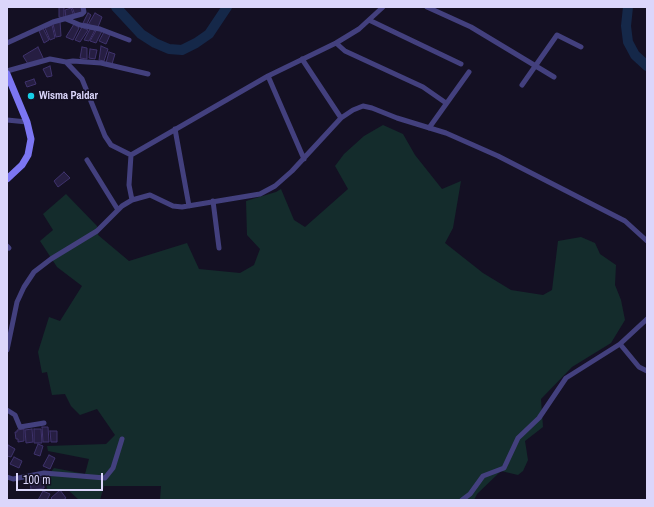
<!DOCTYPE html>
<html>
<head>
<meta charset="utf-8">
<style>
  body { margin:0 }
  #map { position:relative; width:654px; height:507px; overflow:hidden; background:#141023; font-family:"Archivo Narrow",sans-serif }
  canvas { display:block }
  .frame { position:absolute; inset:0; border:8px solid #dbd6fb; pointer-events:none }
  .scale { position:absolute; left:16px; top:473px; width:87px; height:18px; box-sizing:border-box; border:2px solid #dbd6fb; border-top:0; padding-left:5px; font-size:12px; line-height:14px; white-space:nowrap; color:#dbd6fb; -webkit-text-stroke:3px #141023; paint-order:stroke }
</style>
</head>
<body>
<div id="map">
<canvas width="654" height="507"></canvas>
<div class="frame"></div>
<div class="scale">100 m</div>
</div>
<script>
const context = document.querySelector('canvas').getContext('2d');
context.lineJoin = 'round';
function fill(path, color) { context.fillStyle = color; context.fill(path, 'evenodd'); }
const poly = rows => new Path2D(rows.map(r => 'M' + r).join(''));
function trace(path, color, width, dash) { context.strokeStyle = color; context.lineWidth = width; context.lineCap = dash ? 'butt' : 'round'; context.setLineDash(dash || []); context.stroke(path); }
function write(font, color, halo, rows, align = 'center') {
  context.font = font + ' "Archivo Narrow",sans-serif'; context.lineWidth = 3.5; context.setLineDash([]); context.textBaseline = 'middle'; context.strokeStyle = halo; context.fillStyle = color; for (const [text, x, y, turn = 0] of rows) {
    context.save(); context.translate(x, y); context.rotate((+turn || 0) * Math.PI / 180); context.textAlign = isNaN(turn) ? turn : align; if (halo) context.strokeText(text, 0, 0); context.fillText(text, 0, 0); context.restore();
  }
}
const green = poly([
  [383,125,403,134,415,155,442,189,461,181,453,228,445,243,483,273,511,290,543,295,552,290,558,241,581,237,595,243,600,254,616,265,615,285,621,300,625,320,611,343,572,367,541,399,543,427,525,441,528,460,523,471,518,475,501,471,477,494,474,500,160,500,161,486,104,486,100,500,79,500,67,489,47,490,46,478,54,468,85,474,89,459,48,451,47,446,106,444,115,435,97,409,80,415,71,406,65,394,52,395,47,372,42,373,38,352,49,317,60,321,82,286,57,267,40,241,53,230,43,214,66,194,97,226,98,235,129,261,187,243,199,269,240,273,254,265,260,249,247,235,246,201,276,192,281,189,294,220,305,227,348,189,335,166,344,154,364,136]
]);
const river = poly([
  [116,7,141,34,155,43,169,49,182,50,196,43,209,34,227,7],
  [628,7,626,26,628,42,635,55,647,66]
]);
const building = poly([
  [59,7,64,7,64,18,59,17,59,7],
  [72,7,81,7,83,13,75,15,72,7],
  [71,8,74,16,66,18,65,10,71,8],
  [88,13,91,15,87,24,83,23,88,13],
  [95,13,102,17,98,27,88,25,95,13],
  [60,21,61,36,56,37,53,24,60,21],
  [74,24,79,28,73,40,66,37,74,24],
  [52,25,55,38,50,40,45,28,52,25],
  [82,27,88,30,80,42,75,40,82,27],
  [43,28,49,40,44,43,39,31,43,28],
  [90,29,95,30,89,41,84,40,90,29],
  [97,29,102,31,96,43,90,41,97,29],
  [104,32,110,35,106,44,99,41,104,32],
  [101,46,108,49,104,61,99,60,101,46],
  [38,47,44,60,28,64,23,56,38,47],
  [82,47,87,48,87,59,80,58,82,47],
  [90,49,97,50,95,59,89,58,90,49],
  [109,52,115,54,112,64,106,63,109,52],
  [50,66,52,76,47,77,43,69,50,66],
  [34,79,36,84,27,87,25,82,34,79],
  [64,172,70,178,58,187,54,181,64,172],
  [42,427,48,427,49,442,43,442,42,427],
  [24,429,24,441,18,442,18,439,16,439,15,432,17,432,17,430,24,429],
  [32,429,33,442,26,443,25,430,32,429],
  [34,429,41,429,42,443,34,443,34,429],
  [50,431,57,431,57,442,51,442,50,431],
  [38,444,43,446,40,456,34,454,38,444],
  [8,445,15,449,11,457,7,456,8,445],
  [49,455,55,458,50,469,43,466,49,455],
  [14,457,22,461,19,468,10,464,14,457],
  [43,477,44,488,31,490,30,479,43,477],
  [60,490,66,498,63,500,53,500,51,498,60,490],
  [43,491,50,494,47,500,38,500,43,491]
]);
const street = poly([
  [427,7,471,27,554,77],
  [66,19,80,25,100,29,129,40],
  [369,20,461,64],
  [7,43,53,22,82,14,84,12,83,7],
  [336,43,345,51,423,87,446,103],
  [302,59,341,118],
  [66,62,73,61,101,63,148,74],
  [7,71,50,59,66,62,82,79,105,136,111,145,131,155,268,76,336,43,359,29,383,7],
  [268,76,304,159],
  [522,85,557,35,581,47],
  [7,120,27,122],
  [429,128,469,72],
  [175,129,189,206],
  [131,155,129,185,132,200],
  [87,160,118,210],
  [213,201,219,248],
  [7,246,9,248],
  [620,344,639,367,647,371],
  [7,350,17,302,24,287,34,272,51,259,97,231,122,206,132,200,150,195,173,206,182,207,260,194,275,186,292,171,341,118,353,110,363,106,372,108,397,118,446,133,498,156,625,221,647,241],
  [7,410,15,415,20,427,44,423],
  [7,477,13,479,44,473,105,478,113,468,122,439],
  [462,500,470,494,483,476,504,468,518,438,539,418,566,378,620,344,647,319]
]);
const secondary = poly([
  [7,74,27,122,31,139,28,155,22,165,7,179]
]);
const markers = [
  [31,96,4,"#16cfe8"]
];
const poiNames = [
  ["Wisma Paldar",39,96]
];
fill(green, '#142c2c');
trace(river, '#152849', 10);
fill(building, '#261e42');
trace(building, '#3f336c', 1);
trace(street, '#43407e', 5);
trace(secondary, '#7c76f2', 7);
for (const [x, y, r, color] of markers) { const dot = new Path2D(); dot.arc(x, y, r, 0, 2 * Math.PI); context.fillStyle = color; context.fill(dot); trace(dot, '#141023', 1.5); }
write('bold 11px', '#dbd6fb', '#141023', poiNames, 'left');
</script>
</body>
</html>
